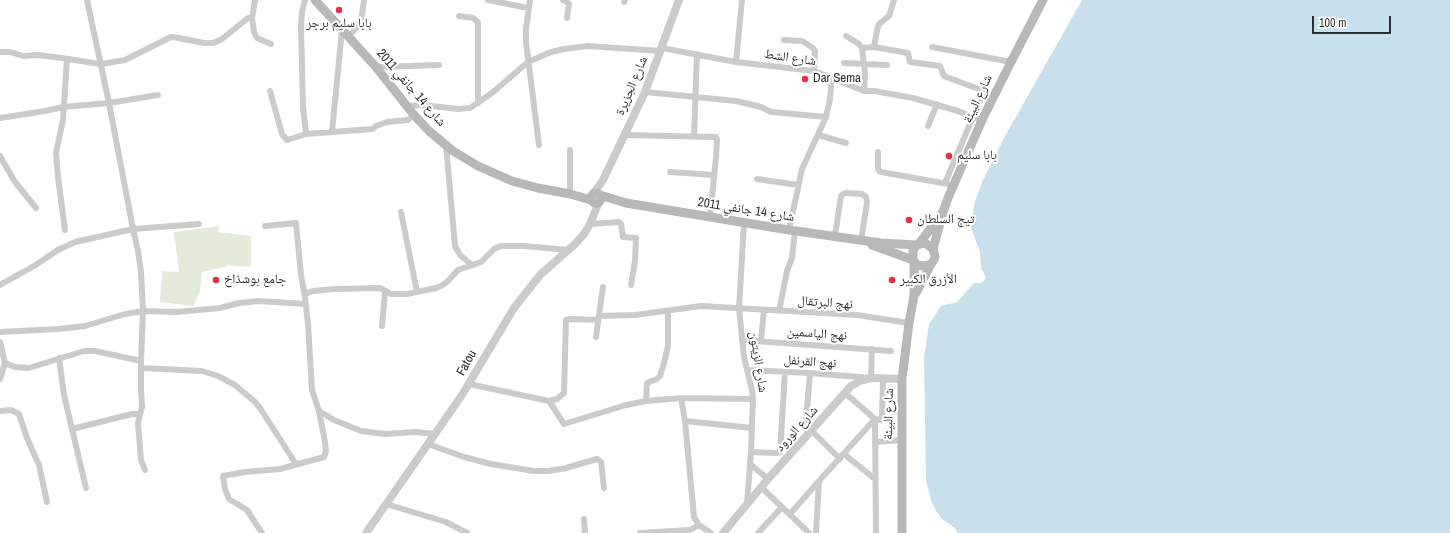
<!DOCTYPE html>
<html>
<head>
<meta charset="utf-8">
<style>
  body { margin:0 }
  #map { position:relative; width:1450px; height:533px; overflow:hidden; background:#fff; font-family:"Archivo Narrow",sans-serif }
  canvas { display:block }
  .scale { position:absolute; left:1312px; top:16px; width:79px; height:18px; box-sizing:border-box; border:2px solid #2e2e2e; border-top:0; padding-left:5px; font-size:12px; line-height:14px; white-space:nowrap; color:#2e2e2e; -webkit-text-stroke:3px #fff; paint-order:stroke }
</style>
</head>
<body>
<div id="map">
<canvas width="1450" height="533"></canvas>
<div class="scale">100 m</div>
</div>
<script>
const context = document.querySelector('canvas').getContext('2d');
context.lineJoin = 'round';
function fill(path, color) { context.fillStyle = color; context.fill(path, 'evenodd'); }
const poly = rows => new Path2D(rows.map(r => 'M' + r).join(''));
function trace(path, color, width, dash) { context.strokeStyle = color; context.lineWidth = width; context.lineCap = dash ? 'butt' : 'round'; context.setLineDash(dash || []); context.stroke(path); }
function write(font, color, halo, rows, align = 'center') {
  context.font = font + ' "Archivo Narrow","Noto Naskh Arabic",sans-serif'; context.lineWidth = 4; context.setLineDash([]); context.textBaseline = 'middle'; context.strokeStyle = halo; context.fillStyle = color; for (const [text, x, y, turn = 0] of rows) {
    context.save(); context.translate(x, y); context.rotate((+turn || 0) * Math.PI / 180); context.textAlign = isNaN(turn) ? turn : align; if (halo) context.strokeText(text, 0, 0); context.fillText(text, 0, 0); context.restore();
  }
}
const green = poly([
  [219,226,218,232,251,236,251,267,226,265,225,267,202,272,200,291,193,306,160,302,162,271,179,272,174,232]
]);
const water = poly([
  [1082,0,1450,0,1450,533,958,533,955,528,942,519,936,511,931,500,926,480,924,358,929,324,941,306,957,302,974,283,981,283,986,278,985,275,981,269,980,252,970,225,975,201,983,180,1005,136]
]);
const minor = poly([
  [87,0,109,103,133,229,138,251,141,272,143,311,141,361],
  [255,0,252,18,254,32,257,38,271,44],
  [305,0,302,12,301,25,303,107,306,134],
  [488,0,528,8],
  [530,0,526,29,526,42,539,145],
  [563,0,567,2,569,4,567,18],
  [624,2,625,0],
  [459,16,473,18,478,22,478,103],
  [846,36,859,44,862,48],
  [348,37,359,25,362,15,364,0],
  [784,40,802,41,813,48,815,51,814,71],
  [874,47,908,53,910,62,940,66,944,76,984,91,945,183],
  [932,47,1011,62],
  [662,48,736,62,814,71,864,91,874,91,913,98,958,111,982,120],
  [0,52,10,52,23,56,37,55,62,58,100,64,107,63,125,60,171,37,179,38,204,43,213,43,222,39,248,18,252,18],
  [736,62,742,0],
  [844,63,887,65],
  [376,67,439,65],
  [270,91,282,134,287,140,306,134,373,129,376,126,387,122,408,120,414,115],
  [864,91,865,73,862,48,874,47,877,30,879,24,889,16,894,0],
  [645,92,736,101,761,107,771,112,826,117],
  [406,106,423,105,458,109,470,108,492,93,528,62,551,52,564,49,588,46,661,51],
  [0,118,45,111,63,107,109,103,158,95],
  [928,126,937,104],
  [332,132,342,30],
  [624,135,716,137,717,139,716,157,710,218],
  [818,135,846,143],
  [694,137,697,54],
  [446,145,455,246,460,255,472,265],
  [878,152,878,168,879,171,881,172,948,184],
  [0,156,15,182,36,208],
  [670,172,714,175],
  [757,179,798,185],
  [570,194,570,150],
  [401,212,417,292],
  [744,223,739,308,744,357,752,390,753,399,751,452,747,504],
  [590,224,619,222,621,224,623,237,636,238,635,261,631,285],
  [265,226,296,223,301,275,305,297,308,324,312,390,319,411,334,420,361,431,385,434,416,432,434,434],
  [65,230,58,177,56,153,63,120,67,59],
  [789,230,802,169,826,117,830,99,832,77],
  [835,236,841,196,843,194,846,193,862,194,866,197,867,202,861,241],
  [0,285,34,266,58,250,75,242,133,229,199,224],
  [305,294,313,291,334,289,380,288,391,294,407,294,436,288,441,286,447,282,458,270,481,262,494,249,501,246,524,246,568,250],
  [779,311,787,271,792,258,795,231],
  [599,316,635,315,701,306,857,315,909,323],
  [598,320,571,319,566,320,564,393,557,399,549,401,564,424,626,405,646,401,681,398,753,399],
  [382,326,385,292],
  [0,332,59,329,85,326,125,314,143,311,177,312,220,308,239,303,258,301,306,304],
  [596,337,603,287],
  [742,340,891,351],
  [761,340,764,310],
  [0,342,5,363,0,379],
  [59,358,64,395,86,488],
  [5,363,15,367,29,368,84,351,95,351,141,361,141,389,142,407,138,423,141,460,145,470],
  [142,368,202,371,218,376,235,385,255,402,260,408,296,464],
  [747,370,810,373,871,378,872,349],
  [810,373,806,421,807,426,840,459],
  [469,384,549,401],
  [845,393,875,419,881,420,882,419,883,378],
  [681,398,685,421,694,517,699,525,711,533],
  [646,401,647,383,657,379,660,376,664,363,668,346,668,311],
  [0,411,11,410,19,414,27,438,39,465,47,502],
  [875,419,876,533],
  [685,421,752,428],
  [72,429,132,414,140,414],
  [875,442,901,440],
  [428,444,464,457,491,464,534,471,549,471,566,468,597,459,599,460,601,462,604,488],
  [751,452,777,453,780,452,785,372],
  [844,454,875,479],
  [750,464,768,479],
  [761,487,809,533],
  [386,504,446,522,467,533],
  [790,514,819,481],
  [584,519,585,533],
  [262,533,247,510,229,499,225,489,223,476,245,472,280,469,324,457,326,451,325,442,319,411],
  [640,533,690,530,699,525],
  [758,533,782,507],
  [816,533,819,481,875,419]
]);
const tertiary = poly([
  [593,194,603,180,645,92,679,0],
  [366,533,462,395,514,308,540,275,575,244,584,234,590,224,599,202],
  [723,533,768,479,851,386,860,381,871,378,902,379]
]);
const secondary = poly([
  [315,0,376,67,414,115,429,131,453,151,478,166,512,181,538,188,570,194,591,200],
  '591 198a5 5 0 1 1 10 0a5 5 0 1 1-10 0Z',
  [600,195,626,203,789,230,881,243,917,245],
  [919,244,942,213],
  [872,245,913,260],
  [933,249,925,243,917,245,913,250,913,260,917,265,924,266,931,264,934,260,935,257,933,249,943,212,948,198,982,120,1011,62,1043,0],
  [916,293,931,264],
  [902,533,902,379,909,323,914,296,914,262]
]);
const markers = [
  [339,10,4,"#e62e4b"],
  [805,79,4,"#e62e4b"],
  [949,156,4,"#e62e4b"],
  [909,220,4,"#e62e4b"],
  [216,280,4,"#e62e4b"],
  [892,280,4,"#e62e4b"]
];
const poiNames = [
  ["بابا سليم برجر",339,24,"center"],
  ["Dar Sema",813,79],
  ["بابا سليم",957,156],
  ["تيج السلطان",917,220],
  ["جامع بوشذاخ",224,280],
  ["الأزرق الكبير",900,280]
];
const streetNames = [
  ["شارع الشط",790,58,8],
  ["شارع الجزيرة",632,86,-67],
  ["شارع 14 جانفي 2011",411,88,49],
  ["شارع البيئة",978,99,-65],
  ["شارع 14 جانفي 2011",746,210,9],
  ["نهج البرتقال",825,303,4],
  ["نهج الياسمين",817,334,4],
  ["شارع الزيتون",758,362,81],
  ["نهج القرنفل",810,362,4],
  ["Fatou",467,363,-61],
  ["شارع البيئة",889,414,-89],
  ["شارع الورود",797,429,-48]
];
fill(green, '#e5ebdb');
fill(water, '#c7e0eb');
trace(minor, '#cbcbcb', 6);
trace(tertiary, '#cbcbcb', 8);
trace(secondary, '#b8b8b8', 9);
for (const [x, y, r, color] of markers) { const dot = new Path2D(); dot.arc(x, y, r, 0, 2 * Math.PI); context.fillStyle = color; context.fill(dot); trace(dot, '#fff', 1.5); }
write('13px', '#2e2e2e', '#fff', poiNames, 'left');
write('13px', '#2e2e2e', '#fff', streetNames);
</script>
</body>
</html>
